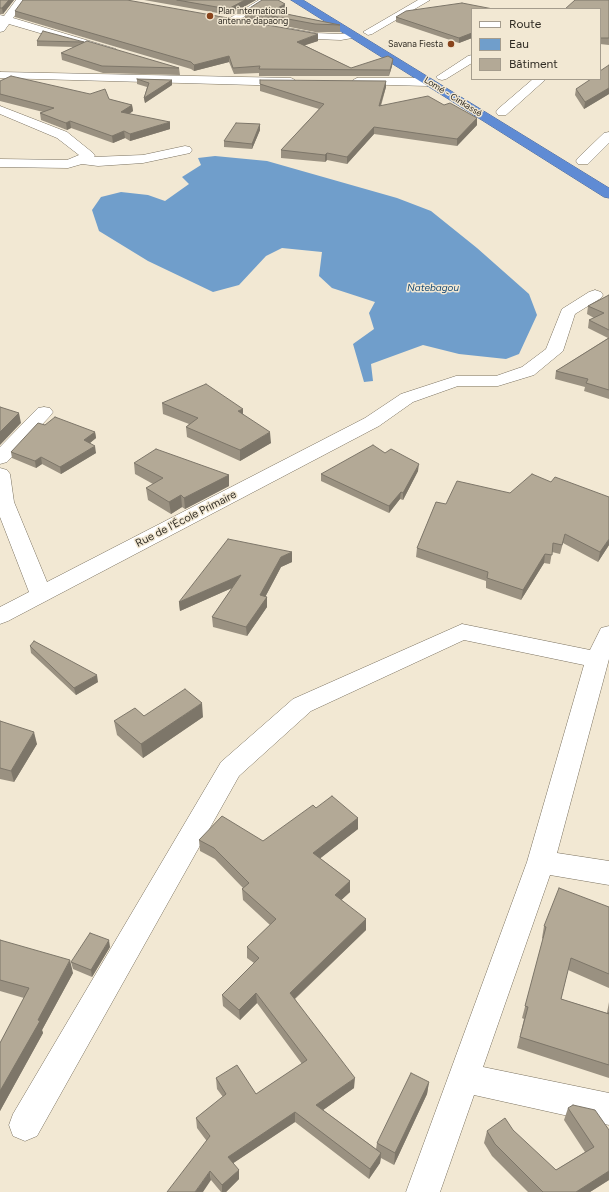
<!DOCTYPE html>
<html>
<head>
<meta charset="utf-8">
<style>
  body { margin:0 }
  #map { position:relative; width:609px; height:1192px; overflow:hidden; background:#f2e8d3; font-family:Figtree,sans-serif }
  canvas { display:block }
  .legend { position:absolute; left:471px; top:8px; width:130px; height:72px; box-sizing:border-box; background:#f2e8d3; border:1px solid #a49c8d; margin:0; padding:5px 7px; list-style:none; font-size:12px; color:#2f2b23 }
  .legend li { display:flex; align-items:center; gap:8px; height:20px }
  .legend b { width:20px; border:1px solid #a49c8d }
</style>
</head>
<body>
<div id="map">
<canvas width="609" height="1192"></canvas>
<ul class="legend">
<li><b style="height:5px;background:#fff"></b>Route</li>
<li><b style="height:11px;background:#709ecb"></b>Eau</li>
<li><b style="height:11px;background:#b3a996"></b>Bâtiment</li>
</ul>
</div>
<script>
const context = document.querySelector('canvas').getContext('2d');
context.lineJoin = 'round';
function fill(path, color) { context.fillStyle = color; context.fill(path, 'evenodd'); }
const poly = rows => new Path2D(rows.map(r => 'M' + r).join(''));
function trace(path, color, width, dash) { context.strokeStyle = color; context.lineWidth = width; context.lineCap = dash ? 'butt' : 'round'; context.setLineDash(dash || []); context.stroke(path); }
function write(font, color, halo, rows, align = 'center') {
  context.font = font + ' Figtree,sans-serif'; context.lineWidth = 3; context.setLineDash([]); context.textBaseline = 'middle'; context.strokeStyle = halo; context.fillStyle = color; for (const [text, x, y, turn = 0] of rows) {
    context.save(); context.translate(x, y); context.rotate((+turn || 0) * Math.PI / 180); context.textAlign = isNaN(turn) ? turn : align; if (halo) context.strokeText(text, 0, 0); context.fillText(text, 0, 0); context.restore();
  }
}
const water = poly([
  [215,156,267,161,397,198,431,211,477,248,529,294,537,315,519,354,506,359,459,354,423,345,371,364,373,381,364,382,353,344,374,329,369,313,375,302,332,288,319,276,322,252,282,248,266,256,239,285,213,292,148,261,99,231,92,210,101,197,121,192,148,195,165,201,189,184,182,177,201,165,198,158]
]);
const minor = poly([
  [16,0,26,0,13,18,116,49,118,51,116,53,108,53,9,24,4,31,0,32,0,15,4,16,16,0],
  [259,0,271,0,234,23,226,23,225,21,259,0],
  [418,0,430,0,372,34,368,35,363,32,418,0],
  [288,28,315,33,341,34,354,32,359,35,358,37,341,40,315,39,284,33,283,31,288,28],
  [472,55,472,63,446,79,442,80,438,79,436,77,468,56,472,55],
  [0,72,291,78,295,80,297,82,295,84,291,86,0,78,0,72],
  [357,78,428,78,432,80,434,82,432,84,428,86,353,84,351,82,353,80,357,78],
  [533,79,546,79,506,115,498,115,496,112,498,109,533,79],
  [0,106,67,132,93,153,95,156,94,157,143,155,185,146,190,147,192,150,190,153,143,163,98,166,82,164,68,168,0,167,0,159,67,160,79,155,57,138,0,114,0,106],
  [609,132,609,143,588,164,578,164,576,161,578,158,604,133,609,132],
  [595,290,601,292,603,295,601,298,575,314,563,351,534,375,498,386,458,386,413,402,379,426,8,621,0,624,0,607,29,592,0,517,0,468,7,470,10,474,14,502,47,582,365,418,401,394,456,376,496,376,522,367,546,349,562,309,589,292,595,290],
  [44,407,50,408,53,412,50,416,7,462,0,464,0,447,38,408,44,407],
  [462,624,590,650,601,628,609,626,609,659,557,853,609,861,609,885,550,875,483,1067,609,1093,609,1125,474,1095,440,1192,406,1192,527,862,584,665,464,640,311,711,239,776,37,1136,25,1141,13,1136,9,1125,13,1114,221,762,293,699,462,624]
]);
const highway = poly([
  [291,0,303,0,609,188,609,198,604,197,291,0]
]);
const wall = poly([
  [0,0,14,0,3,14,0,14],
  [144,0,256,0,229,15],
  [609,0,609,45,600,44,600,9],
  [472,9,472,38,459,43,396,22,396,17],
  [15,11,318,41,304,45,351,68,393,59,392,66,389,76,259,76,259,73,234,74,229,62,194,71,191,69,15,17],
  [245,11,285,11,282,13,340,25,340,32,315,32,245,18],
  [37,41,84,42,179,68,180,75,103,73,62,60,61,53,74,47,37,46],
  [609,65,609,94,584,109,575,95,576,89,600,79],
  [137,79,172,80,172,85,145,103,144,98,147,87,137,84],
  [0,81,109,99,132,105,133,111,129,114,170,129,130,141,125,138,113,143,71,128,67,130,41,120,40,113,43,112,0,101],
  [260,84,386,87,381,106,477,125,457,146,374,134,347,164,327,160,325,162,281,158,281,150,319,109,260,91],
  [260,124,260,130,252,149,224,147,224,141],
  [609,295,609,399,584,391,585,387,555,379,556,371,608,338,588,328,589,320,594,318,587,314,588,306],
  [162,403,243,414,271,443,240,461,187,437,186,427,189,424,163,414],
  [45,425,95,432,96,438,90,443,96,453,61,474,42,464,36,468,12,458,11,452],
  [385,453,418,471,403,500,400,499,389,513,321,481,321,474],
  [134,463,229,475,229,486,185,509,182,507,171,514,148,500,146,488,153,484,135,474],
  [436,502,609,545,598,562,563,543,560,554,552,552,550,564,544,563,521,600,486,588,486,581,416,557,417,548],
  [292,552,292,562,281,567,265,597,267,597,267,607,247,636,213,627,212,617,232,588,180,611,179,602],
  [30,646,98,682,76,695,31,653],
  [144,716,203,717,143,758,117,735,114,721],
  [0,721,37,744,14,782,0,779],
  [316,808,358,818,358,829,320,858,350,881,350,892,341,900,366,930,295,999,354,1088,323,1110,376,1149,377,1143,429,1082,427,1094,394,1165,381,1158,380,1163,369,1179,295,1122,233,1163,239,1179,226,1192,221,1192,211,1180,206,1140,197,1128,196,1118,223,1097,217,1089,216,1078,256,1094,302,1064,257,1003,240,1020,223,1006,222,995,254,963,247,958,247,947,270,925,243,900,242,889,243,888,215,859,200,851,199,840,263,841],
  [609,907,609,988,568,970,561,999,607,1013,609,1002,609,1078,517,1048,524,1019,522,1018,543,939,542,938,544,926],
  [0,940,73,973,42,1030,43,1033,0,1111,0,1043,24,998,0,991],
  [110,947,92,977,73,969,71,962],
  [568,1108,609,1130,609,1180,590,1192,528,1192,492,1156,484,1143,487,1131,556,1170,585,1152,564,1120]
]);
const shadedWall = poly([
  [9,0,14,0,3,14,2,8],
  [245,0,256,0,229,15,228,9],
  [285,4,285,11,276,17,272,11],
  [472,33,472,38,459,43,459,38],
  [318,34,318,41,297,48,297,42],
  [229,56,229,62,194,71,194,65],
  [393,59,392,66,389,76,390,70],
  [172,80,172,85,145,103,144,98],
  [386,81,386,87,378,113,379,106],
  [609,88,609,94,584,109,585,102],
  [132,105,133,111,122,119,121,112],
  [477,118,477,125,457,146,457,139],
  [70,121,71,128,67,130,66,123],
  [170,122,170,129,130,141,130,134],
  [260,124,260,130,252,149,252,144],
  [374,127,374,134,347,164,347,157],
  [124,131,125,138,113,143,112,136],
  [327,153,327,160,325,162,325,155],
  [243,409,243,419,238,411],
  [19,413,21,423,0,445,0,432],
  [95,432,96,438,85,447,84,440],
  [270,432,271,443,240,461,240,450],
  [95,446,96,453,61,474,60,467],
  [41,457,42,464,36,468,35,461],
  [419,464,418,471,403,500,403,493],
  [229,475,229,486,185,509,184,498],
  [401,492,400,499,389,513,389,506],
  [181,495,182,507,171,514,169,502],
  [609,539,609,545,598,562,600,552],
  [292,552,292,562,281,567,261,605,260,595,281,557],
  [545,554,544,563,521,600,523,590],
  [241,575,241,584,180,611,179,602],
  [267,597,267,607,247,636,246,627],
  [97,675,98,682,76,695,74,688],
  [202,703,203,717,143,758,141,744],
  [34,732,37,744,14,782,11,771],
  [358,818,358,829,313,864,313,853],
  [350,881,350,892,335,906,335,895],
  [366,919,366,930,290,1003,290,993],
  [109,940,110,947,92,977,91,970],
  [70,960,73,973,42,1030,43,1033,0,1111,0,1091],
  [256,993,257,1003,240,1020,239,1010],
  [355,1078,354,1088,316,1115,316,1105],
  [429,1082,427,1094,394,1165,395,1153],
  [295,1112,295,1122,229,1166,228,1157],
  [381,1153,380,1163,369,1179,370,1169],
  [239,1170,239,1179,226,1192,222,1192,222,1185],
  [210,1171,211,1180,203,1192,195,1192],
  [609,1171,609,1180,590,1192,576,1192]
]);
const building = poly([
  [0,0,9,0,2,8,0,8,0,0],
  [23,0,127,0,318,34,297,42,351,68,388,56,393,59,390,70,259,69,260,66,233,68,229,56,194,65,191,62,15,11,23,0],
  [177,0,245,0,228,9,177,0],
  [262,0,278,0,285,4,272,11,340,25,315,24,245,11,262,0],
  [575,0,609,0,609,38,600,38,600,9,565,9,575,0],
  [462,3,493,9,472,9,472,33,459,38,396,17,406,11,462,3],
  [43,31,84,42,37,41,43,31],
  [87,41,179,68,102,66,61,53,87,41],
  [609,65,609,88,585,102,576,89,591,79,600,79,600,71,609,65],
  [11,76,90,94,105,89,109,99,132,105,121,112,170,122,130,134,124,131,112,136,70,121,66,123,40,113,54,108,0,94,0,81,11,76],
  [137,79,172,80,144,98,149,83,137,79],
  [260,80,386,81,379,106,428,96,444,105,450,103,477,118,457,139,374,127,347,157,327,153,325,155,281,150,324,104,260,84,260,80],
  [236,123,260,124,252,144,224,141,236,123],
  [609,295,609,330,589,320,604,313,588,306,609,295],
  [609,338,609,390,586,383,588,379,556,371,609,338],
  [206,384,243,409,238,411,270,432,240,450,186,427,198,418,162,403,206,384],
  [0,407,19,413,0,432,0,407],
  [55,417,95,432,84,440,95,446,60,467,41,457,35,461,11,452,38,423,45,425,55,417],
  [373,445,385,453,391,449,419,464,403,493,401,492,389,506,321,474,373,445],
  [156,449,229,475,184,498,181,495,169,502,146,488,163,478,134,463,156,449],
  [532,474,551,482,555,477,609,497,609,539,600,552,565,534,562,545,553,543,552,555,545,554,523,590,487,578,488,572,417,548,436,502,446,504,457,481,510,493,532,474],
  [228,539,292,552,281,557,260,595,267,597,246,627,212,617,241,575,179,602,228,539],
  [34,641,97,675,74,688,30,646,34,641],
  [185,689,202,703,141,744,114,721,135,708,144,716,185,689],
  [0,721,34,732,11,771,0,768,0,721],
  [332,796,358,818,313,853,350,881,335,895,366,919,290,993,355,1078,316,1105,381,1153,370,1169,295,1112,228,1157,239,1170,222,1185,210,1171,195,1192,167,1192,210,1136,196,1118,226,1094,216,1078,237,1065,256,1094,307,1060,256,993,239,1010,222,995,259,958,247,947,276,919,242,889,249,883,214,848,199,840,222,816,263,841,313,805,316,808,332,796],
  [559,888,609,907,609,974,571,958,561,999,609,1014,609,1012,609,1065,520,1037,528,1007,525,1006,546,927,544,926,559,888],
  [90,933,109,940,91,970,71,962,90,933],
  [0,940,70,960,38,1020,40,1021,0,1091,0,1043,29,988,0,980,0,940],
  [411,1073,429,1082,395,1153,377,1143,411,1073],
  [573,1105,595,1110,609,1130,609,1171,576,1192,543,1192,495,1144,487,1131,505,1118,513,1130,556,1170,594,1147,568,1108,573,1105]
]);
const markers = [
  [210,16,4,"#89441c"],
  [451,44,4,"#89441c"]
];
const farPoinames = [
  ["Plan international",218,11],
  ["antenne dapaong",218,21],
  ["Savana Fiesta",443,44,"right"]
];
const farStreetnames = [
  ["Lomé - Cinkassé",453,97,32]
];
const farWaternames = [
  ["Natebagou",433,288]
];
const streetNames = [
  ["Rue de l'École Primaire",186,519,-27]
];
fill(water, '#709ecb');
trace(minor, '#7b7260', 1);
trace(highway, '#4e6996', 1);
fill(minor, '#fff');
fill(highway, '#5f8bd4');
fill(wall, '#9a9181');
fill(shadedWall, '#7d7669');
fill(building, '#b3a996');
trace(building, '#7d7669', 1);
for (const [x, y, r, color] of markers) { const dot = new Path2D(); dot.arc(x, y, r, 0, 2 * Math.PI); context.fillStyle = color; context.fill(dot); trace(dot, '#f2e8d3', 1.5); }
write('9px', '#2f2b23', '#f2e8d3', farPoinames, 'left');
write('9px', '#2f2b23', '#f2e8d3', farStreetnames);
write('italic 10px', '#154974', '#f2e8d3', farWaternames);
write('11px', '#2f2b23', '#f2e8d3', streetNames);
</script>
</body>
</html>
